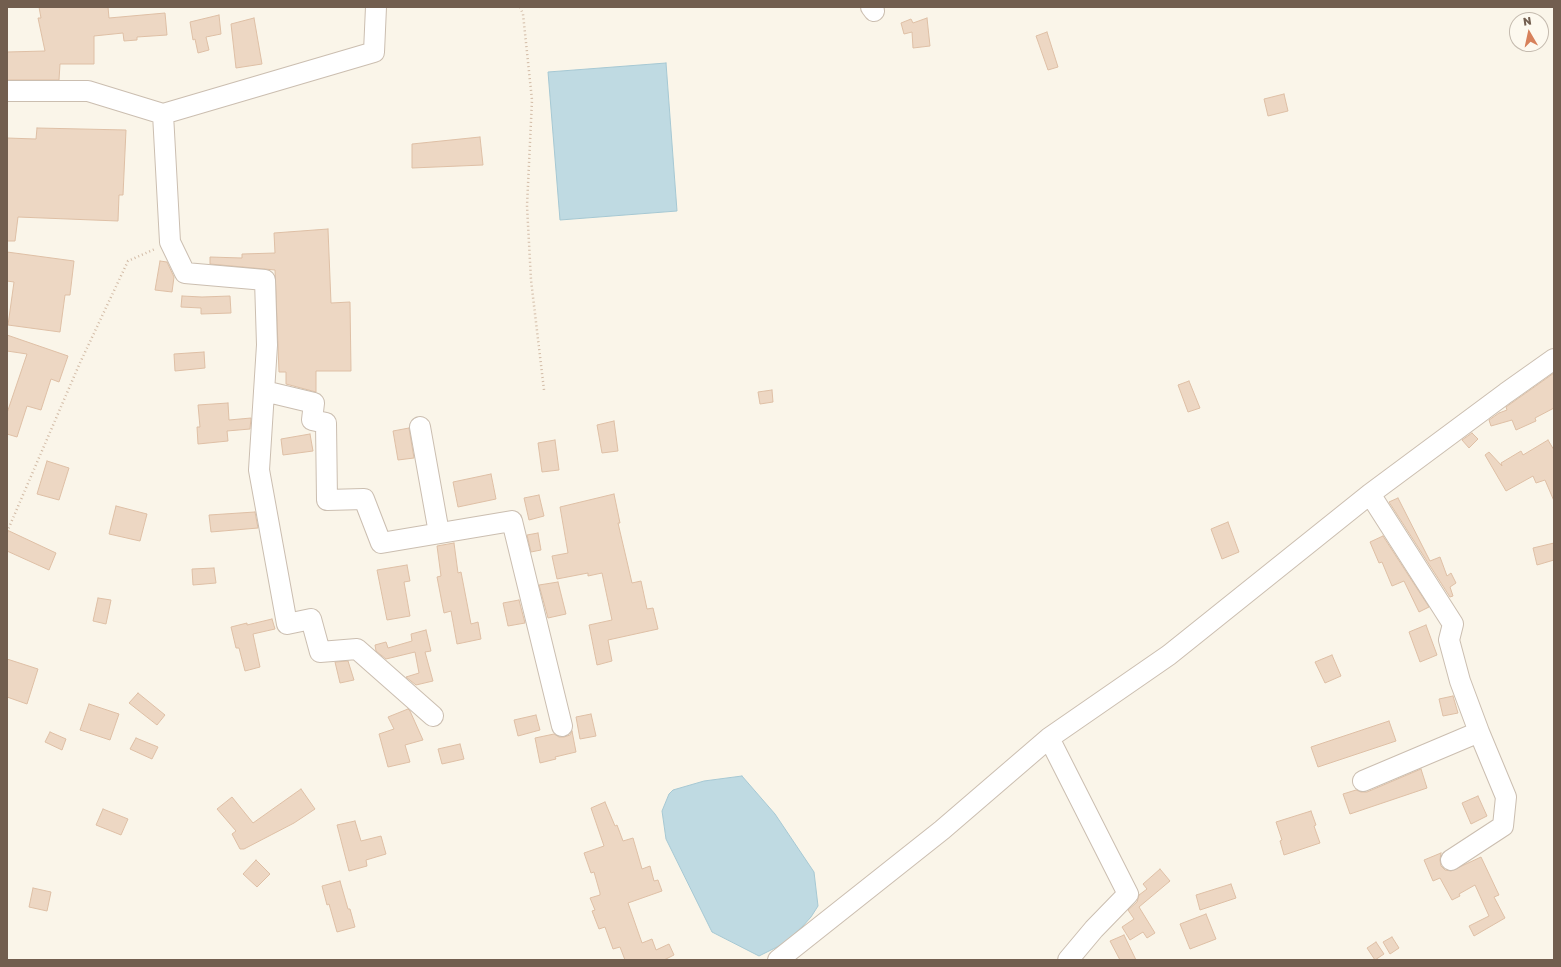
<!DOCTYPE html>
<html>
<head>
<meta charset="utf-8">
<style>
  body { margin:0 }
  #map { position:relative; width:1561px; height:967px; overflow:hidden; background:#faf5e9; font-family:"Golos Text",sans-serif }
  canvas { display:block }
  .frame { position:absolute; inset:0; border:8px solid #725e4f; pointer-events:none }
  .north { position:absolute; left:1509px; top:12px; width:40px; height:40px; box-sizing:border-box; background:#fdf9ef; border:1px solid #c5bbaf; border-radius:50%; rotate:351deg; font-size:11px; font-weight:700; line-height:16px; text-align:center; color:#725e4f }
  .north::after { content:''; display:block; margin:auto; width:14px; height:18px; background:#d7815b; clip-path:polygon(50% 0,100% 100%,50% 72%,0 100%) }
</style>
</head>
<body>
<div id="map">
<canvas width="1561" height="967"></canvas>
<div class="frame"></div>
<div class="north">N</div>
</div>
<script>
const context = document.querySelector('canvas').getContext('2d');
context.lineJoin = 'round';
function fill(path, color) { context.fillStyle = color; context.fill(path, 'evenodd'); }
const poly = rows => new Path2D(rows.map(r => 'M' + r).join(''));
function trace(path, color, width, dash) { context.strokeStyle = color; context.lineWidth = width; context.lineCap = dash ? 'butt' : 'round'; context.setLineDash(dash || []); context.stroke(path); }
const water = poly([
  [666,63,677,211,560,220,548,72,666,63],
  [742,776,775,814,814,872,818,906,811,917,802,927,783,944,759,956,712,932,666,839,662,811,669,794,673,790,704,781,742,776]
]);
const building = poly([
  [39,7,108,7,109,18,165,13,167,35,137,37,137,40,124,41,123,33,94,36,94,64,60,64,59,80,7,80,7,52,45,51,38,18,41,18,39,7],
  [219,15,221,34,206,37,209,50,198,53,195,39,193,40,190,22,219,15],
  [254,18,262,64,236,68,231,24,254,18],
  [927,18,930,46,913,48,912,32,904,34,901,23,911,19,913,23,927,18],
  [1047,32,1058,67,1048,70,1036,36,1047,32],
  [1284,94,1288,111,1268,116,1264,99,1284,94],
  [37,128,126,130,123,195,119,195,118,221,18,217,15,241,7,241,7,138,36,139,37,128],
  [480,137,483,165,412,168,412,144,480,137],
  [328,229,331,303,350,302,351,371,316,371,316,392,286,384,286,372,279,372,275,270,210,264,210,257,242,258,242,254,275,253,274,233,328,229],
  [7,252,74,261,70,295,65,295,60,332,8,325,14,282,7,281,7,252],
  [160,261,167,262,174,277,172,292,155,290,160,261],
  [182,296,202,297,230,296,231,313,201,314,201,308,181,307,182,296],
  [7,335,68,356,59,382,51,379,41,410,27,406,17,437,7,434,7,413,27,354,7,351,7,335],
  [204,352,205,368,175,371,174,354,204,352],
  [1554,373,1554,408,1535,418,1536,421,1516,430,1512,420,1491,426,1489,420,1499,413,1507,410,1506,407,1554,373],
  [1189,381,1200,408,1188,412,1178,385,1189,381],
  [772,390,773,402,760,404,758,392,772,390],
  [228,403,229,420,251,418,250,429,227,431,228,441,198,444,197,427,200,427,198,405,228,403],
  [614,421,618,451,602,453,597,425,614,421],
  [409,428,414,458,398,460,393,431,409,428],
  [1472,433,1478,439,1469,448,1462,440,1472,433],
  [310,434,313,451,283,455,281,439,310,434],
  [555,440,559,470,542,472,538,443,555,440],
  [1548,440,1554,450,1554,501,1545,480,1536,483,1533,476,1506,491,1485,455,1489,452,1502,466,1501,463,1521,451,1523,455,1548,440],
  [47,461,69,468,59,500,37,494,47,461],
  [491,474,496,499,458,507,453,482,491,474],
  [614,494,620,523,618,523,632,583,641,581,647,609,653,608,658,629,608,640,612,661,597,665,589,625,612,620,602,573,588,576,588,573,557,579,552,556,568,553,560,507,614,494],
  [539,495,544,516,529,520,524,498,539,495],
  [1398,498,1430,561,1440,557,1447,576,1451,573,1456,583,1450,587,1453,596,1450,597,1389,502,1398,498],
  [116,506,147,514,140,541,109,534,116,506],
  [255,512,258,528,211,532,209,515,255,512],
  [1228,522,1239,552,1222,559,1211,529,1228,522],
  [7,530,56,553,49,570,7,551,7,530],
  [538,533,541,550,531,552,527,535,538,533],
  [1383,536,1429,607,1419,612,1404,581,1392,586,1382,562,1379,563,1370,542,1383,536],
  [454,543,458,573,461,572,471,624,478,622,481,639,457,644,451,611,444,613,437,577,441,576,437,546,454,543],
  [1554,543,1554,560,1537,565,1533,548,1554,543],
  [407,565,410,581,404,582,410,616,387,620,377,570,407,565],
  [214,568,216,583,193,585,192,569,214,568],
  [558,582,566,614,548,618,539,585,558,582],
  [98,598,111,600,106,624,93,621,98,598],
  [519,600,525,623,508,626,503,603,519,600],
  [272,619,275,629,253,634,260,667,245,671,239,648,236,648,231,627,247,623,247,625,272,619],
  [1426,625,1437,655,1420,662,1409,632,1426,625],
  [426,630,431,651,425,652,433,681,416,685,406,677,419,673,415,652,386,659,376,651,375,645,386,642,388,648,412,641,411,634,426,630],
  [1332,655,1341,676,1325,683,1315,662,1332,655],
  [7,659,38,669,27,704,7,697,7,659],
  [348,661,354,680,340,683,335,662,348,661],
  [138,693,165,715,157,725,129,703,138,693],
  [1453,696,1458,713,1443,716,1439,699,1453,696],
  [89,704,119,714,110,740,80,730,89,704],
  [408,709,410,711,423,740,405,745,410,762,388,767,379,734,394,729,388,717,408,709],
  [591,714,596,736,580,739,576,717,591,714],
  [536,715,540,730,518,736,514,720,536,715],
  [1389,721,1396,741,1318,767,1311,747,1389,721],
  [572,731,576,752,555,757,556,759,540,763,535,738,554,734,559,737,564,737,570,735,572,731],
  [50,732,66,739,62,750,45,742,50,732],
  [136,738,158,747,152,759,130,749,136,738],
  [460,744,464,759,442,764,438,749,460,744],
  [1421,769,1427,788,1350,814,1343,794,1356,790,1361,792,1367,792,1421,769],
  [301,789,315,809,294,823,244,849,240,849,232,834,236,831,217,809,232,797,253,823,301,789],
  [1478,796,1487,816,1471,824,1462,803,1478,796],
  [605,802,615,826,617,825,623,841,633,838,642,869,650,866,654,881,658,880,662,891,628,903,642,943,652,939,656,950,669,944,674,955,664,960,625,960,620,947,613,949,605,927,599,929,592,911,595,910,590,898,600,895,600,893,594,872,591,873,584,853,604,846,591,808,605,802],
  [103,809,128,819,121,835,96,825,103,809],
  [1311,811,1316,825,1314,826,1320,843,1284,855,1280,841,1282,840,1276,822,1311,811],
  [355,821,361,841,381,836,386,854,366,860,367,866,349,871,337,825,355,821],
  [1441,853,1440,860,1441,866,1445,870,1451,871,1481,857,1499,895,1494,897,1505,918,1474,936,1469,926,1489,916,1475,885,1459,894,1460,896,1452,900,1440,878,1433,881,1424,860,1441,853],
  [256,860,270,874,257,887,243,874,256,860],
  [1160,869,1170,881,1139,907,1155,933,1147,938,1143,932,1130,940,1122,927,1134,919,1128,910,1137,902,1139,895,1147,889,1143,884,1160,869],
  [340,881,348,909,350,909,355,927,337,932,329,904,327,905,322,886,340,881],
  [1231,884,1236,898,1200,910,1196,895,1231,884],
  [33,888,51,892,47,911,29,907,33,888],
  [1206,914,1216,939,1190,949,1180,924,1206,914],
  [1124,935,1136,960,1120,960,1110,941,1124,935],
  [1392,937,1399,948,1390,954,1383,942,1392,937],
  [1376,942,1384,954,1375,960,1367,948,1376,942]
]);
const path = poly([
  [520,7,523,14,532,100,527,206,531,280,544,390],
  [7,532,79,365,128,261,155,249]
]);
const minor = poly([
  [376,7,374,52,163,114,170,242,185,273,265,280,267,345,259,470,287,624,311,619,320,652,357,649,433,716],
  [871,7,874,11],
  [7,91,88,91,163,114],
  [264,391,314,403,312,420,326,423,327,500,364,499,381,543,512,521,562,726],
  [420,427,439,533],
  [1049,738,1128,894,1094,929,1068,960],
  [1363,781,1479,732,1460,681,1449,640,1453,624,1370,494],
  [1451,860,1503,826,1506,797,1479,732],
  [778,960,942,830,1049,738,1169,655,1370,494,1506,393,1554,359]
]);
fill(water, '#bfdae2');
trace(water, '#a6c8d3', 1);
fill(building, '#edd7c3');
trace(building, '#debfa5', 1);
trace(minor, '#cbbeb0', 22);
trace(path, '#d2bba6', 2.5, [1, 3]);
trace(minor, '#fff', 20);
</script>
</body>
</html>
